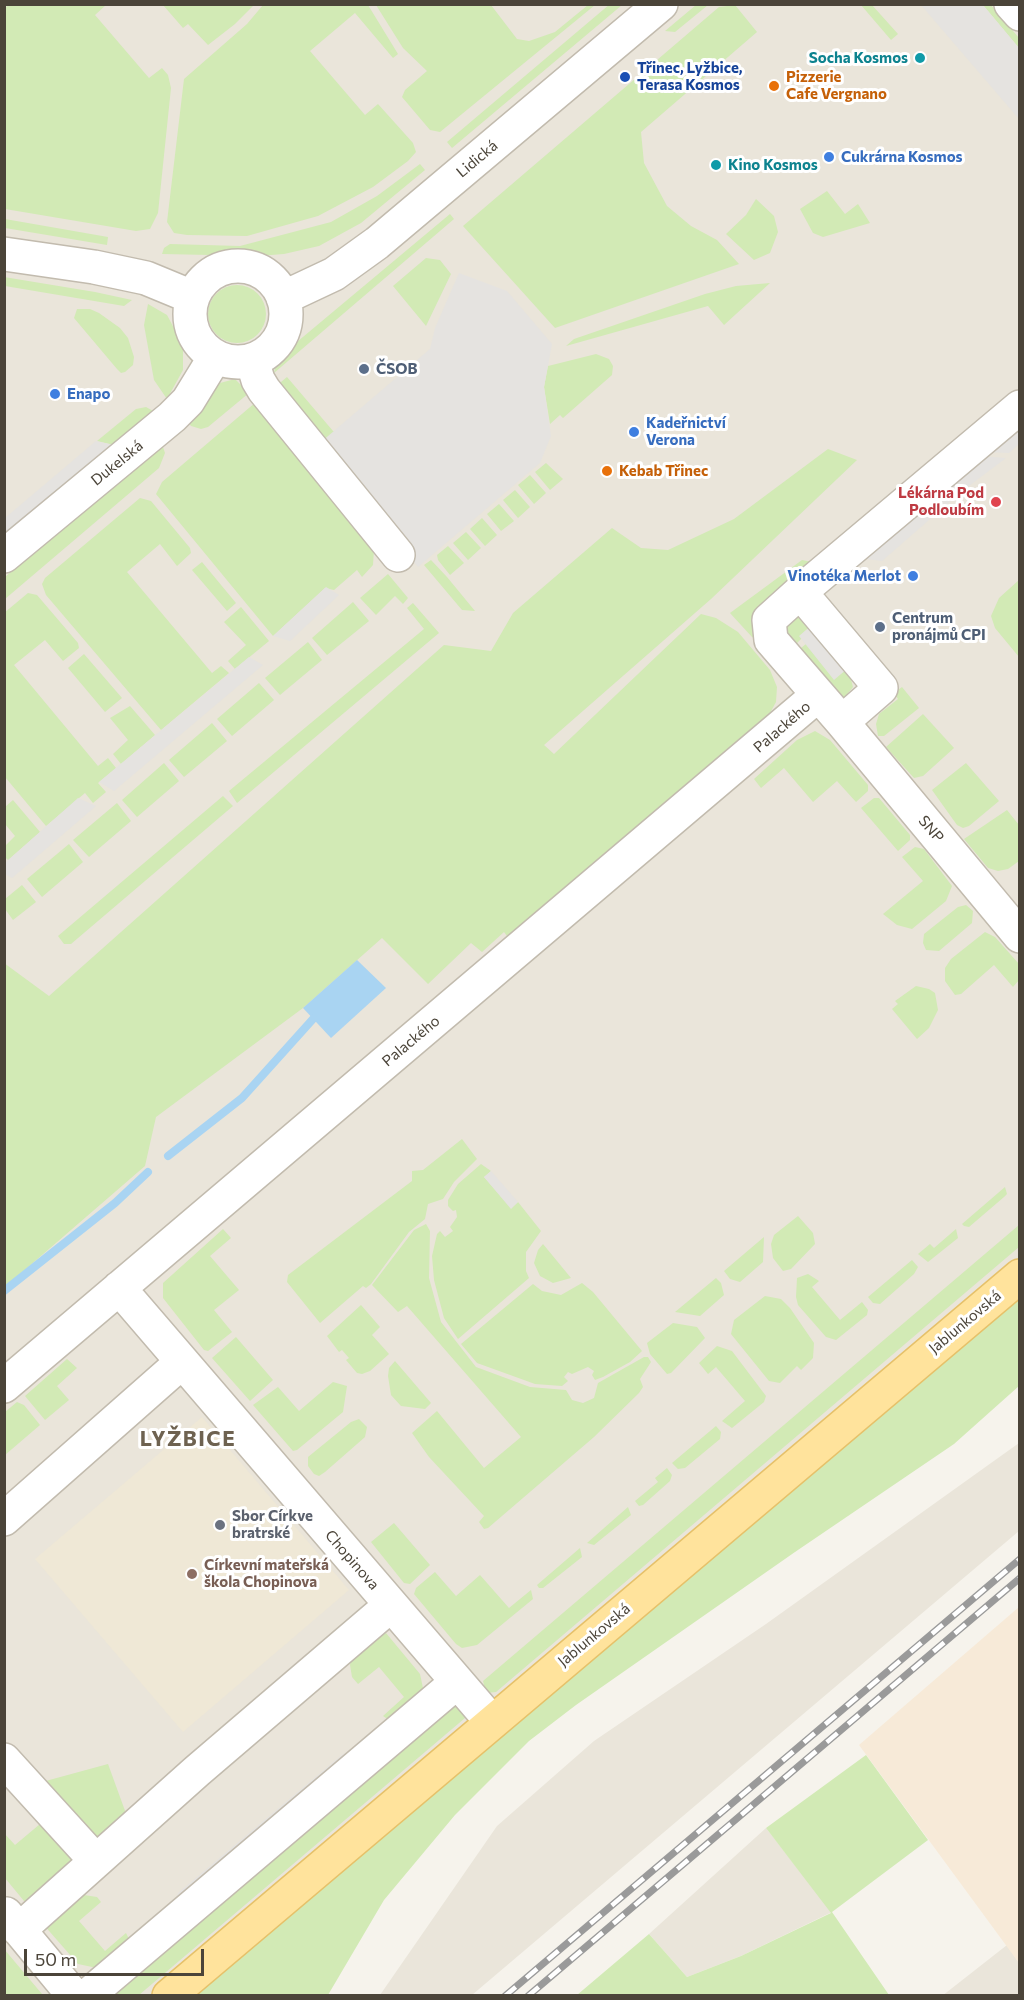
<!DOCTYPE html>
<html>
<head>
<meta charset="utf-8">
<style>
  body { margin:0 }
  #map { position:relative; width:1024px; height:2000px; overflow:hidden; background:#f6f3ec; font-family:Commissioner,sans-serif }
  canvas { display:block }
  .frame { position:absolute; inset:0; border:6px solid #4b4439; pointer-events:none }
  .scale { position:absolute; left:24px; top:1949px; width:180px; height:27px; box-sizing:border-box; border:3px solid #4b4439; border-top:0; padding-left:8px; font-size:18px; line-height:21px; white-space:nowrap; color:#4b4439; -webkit-text-stroke:4px #fff; paint-order:stroke }
</style>
</head>
<body>
<div id="map">
<canvas width="1024" height="2000"></canvas>
<div class="frame"></div>
<div class="scale">50 m</div>
</div>
<script>
const context = document.querySelector('canvas').getContext('2d');
context.lineJoin = 'round';
function fill(path, color) { context.fillStyle = color; context.fill(path, 'evenodd'); }
const poly = rows => new Path2D(rows.map(r => 'M' + r).join(''));
function trace(path, color, width, dash) { context.strokeStyle = color; context.lineWidth = width; context.lineCap = dash ? 'butt' : 'round'; context.setLineDash(dash || []); context.stroke(path); }
function write(font, color, halo, rows, align = 'center') {
  context.font = font + ' Commissioner,sans-serif'; context.lineWidth = 6; context.setLineDash([]); context.textBaseline = 'middle'; context.strokeStyle = halo; context.fillStyle = color; for (const [text, x, y, turn = 0] of rows) {
    context.save(); context.translate(x, y); context.rotate((+turn || 0) * Math.PI / 180); context.textAlign = isNaN(turn) ? turn : align; if (halo) context.strokeText(text, 0, 0); context.fillText(text, 0, 0); context.restore();
  }
}
const residential = poly([
  [5,5,1019,5,1019,1299,196,1995,5,1996],
  [1019,1443,1019,1531,472,1995,380,1995,497,1826,594,1741,766,1624],
  [766,1828,832,1912,741,1956,687,1977,649,1934],
  [1007,1945,1019,1963,1019,1995,942,1996]
]);
const commercial = poly([
  [1019,1607,1019,1963,859,1745]
]);
const education = poly([
  [202,1417,349,1590,183,1732,35,1559]
]);
const green = poly([
  [610,4,622,5,452,148,447,142],
  [9,5,106,5,95,15,149,78,162,68,168,75,171,88,158,213,150,229,136,231,5,209,4,8],
  [163,5,254,5,235,24,208,45,188,24,183,28],
  [263,5,368,5,398,54,393,58,355,13,310,51,365,115,378,104,413,143,416,152,408,161,373,187,318,216,247,236,187,235,174,233,167,222,184,79,247,24],
  [376,5,491,5,517,39,529,41,555,32,588,5,595,5,440,132,430,130,402,97,405,90,427,71,403,48],
  [696,5,708,5,675,32,665,31],
  [735,5,757,32,641,132,644,163,667,206,691,226,717,240,739,264,555,328,463,226,719,7],
  [861,5,872,5,898,34,891,40],
  [983,5,991,5,1019,38,1019,48],
  [420,164,425,170,361,223,319,246,284,254,258,256,162,254,164,248,170,244,240,246,331,222,377,196],
  [827,191,845,214,858,204,870,223,823,237,813,233,800,209],
  [756,199,774,216,778,232,770,253,754,260,726,234,746,215],
  [450,214,454,219,274,373,276,363,285,352],
  [5,219,108,237,107,245,5,228],
  [426,258,440,260,451,274,426,326,393,286],
  [4,277,95,292,132,300,124,306,5,286],
  [770,283,724,325,708,306,566,346,574,339,705,294,736,286],
  '208 314a29 29 0 1 1 58 0a29 29 0 1 1-58 0Z',
  [148,304,167,315,183,345,183,370,167,399,154,380,144,325],
  [77,309,90,309,99,313,120,328,128,338,134,357,133,365,125,372,121,373,117,369,74,318],
  [596,354,609,359,613,366,612,375,563,418,560,415,550,424,544,387,548,366],
  [287,377,333,431,351,432,323,440,275,387],
  [235,379,249,393,208,427,201,429,191,426,188,422,220,383],
  [256,402,374,550,373,565,362,577,357,570,334,590,325,588,273,636,156,494,162,482],
  [146,407,155,412,118,446,97,441,136,409],
  [160,444,162,444,165,453,159,468,5,599,5,577],
  [828,449,857,460,711,599,544,745,554,754,701,614,716,618,738,632,770,670,777,687,776,702,770,713,775,718,510,940,504,932,482,952,471,943,428,984,382,938,303,1008,156,1117,145,1166,5,1287,4,963,49,996,444,645,491,651,513,613,612,528,641,548,668,550,734,519],
  [546,463,563,479,550,490,535,472],
  [530,475,546,493,534,504,518,485],
  [515,490,530,507,518,518,503,500],
  [140,498,151,501,190,548,191,553,177,566,160,544,127,572,212,673,221,666,229,673,161,730,46,595,42,584,45,578],
  [499,504,514,521,501,531,487,514],
  [482,518,497,535,485,546,470,529],
  [466,532,481,548,468,560,453,543],
  [448,546,464,563,450,575,438,560,437,555],
  [431,560,447,577,475,611,462,610,424,565],
  [802,560,812,562,755,638,752,637,730,613],
  [202,562,236,603,227,611,192,570],
  [388,574,408,598,403,604,395,596,376,615,360,598],
  [1019,580,1019,657,995,628,991,616,999,598],
  [28,593,37,595,78,643,79,648,63,661,45,640,14,665,98,766,108,758,116,768,98,783,106,792,93,803,85,793,46,826,5,777,4,613],
  [353,602,369,621,327,655,312,638],
  [413,603,439,633,237,803,229,791,424,629,407,608],
  [241,607,269,641,235,669,228,661,246,645,224,622],
  [799,615,813,624,800,636,802,638,792,648,786,640,785,622],
  [308,642,322,660,280,695,265,678],
  [806,644,834,679,848,668,853,687,844,698,839,700,795,653],
  [84,654,122,698,105,712,68,668],
  [259,683,274,700,232,736,217,719],
  [902,687,919,708,884,736,878,736,876,724,879,714,898,699,894,693],
  [130,706,155,735,121,764,113,754,128,740,110,718],
  [923,714,954,748,923,776,914,778,886,747],
  [212,723,227,741,184,777,169,760],
  [815,731,830,740,868,785,868,791,856,802,837,781,813,802,784,768,761,788,754,779,797,740],
  [164,763,179,781,137,817,122,800],
  [966,763,999,801,969,826,963,828,957,825,932,790],
  [223,796,233,806,71,944,64,944,58,936],
  [874,798,879,798,910,835,910,840,898,851,861,808],
  [13,800,40,832,8,860,5,857,5,846,15,836,5,824,5,807],
  [117,803,131,821,89,857,73,840],
  [1007,810,1019,825,1019,861,1008,869,998,871,988,868,964,839],
  [69,844,83,862,42,897,27,879],
  [915,847,924,849,952,886,946,901,912,929,897,925,883,914,923,881,902,857],
  [22,885,36,902,13,920,5,909,5,899],
  [966,905,973,911,972,923,939,951,926,950,923,943,924,934,958,907],
  [985,932,995,937,1019,964,1019,980,1013,987,994,965,961,994,955,995,945,981,945,968,951,959],
  [916,986,929,989,935,993,938,1010,929,1028,917,1039,892,1009,898,1004,895,1001],
  [462,1139,477,1159,454,1182,443,1199,428,1204,425,1219,409,1232,371,1284,366,1288,363,1286,320,1323,287,1282,288,1275,412,1181,412,1171,423,1170],
  [481,1164,491,1171,484,1177,511,1208,518,1202,541,1231,526,1252,526,1271,529,1278,458,1339,444,1318,434,1280,432,1256,437,1234,440,1231,445,1237,453,1231,450,1227,457,1217,456,1210,453,1211,448,1206,448,1200,458,1184],
  [1005,1187,1007,1194,1004,1197,969,1227,964,1226,962,1224],
  [798,1216,813,1233,815,1244,791,1269,783,1271,773,1258,771,1244,774,1235],
  [426,1224,430,1231,429,1278,441,1322,476,1367,530,1387,566,1390,572,1400,583,1403,594,1398,598,1383,644,1357,648,1357,651,1362,640,1379,643,1387,639,1393,594,1437,488,1528,484,1529,479,1522,484,1516,429,1457,412,1433,437,1411,484,1468,521,1437,407,1306,398,1312,372,1285,414,1230],
  [1019,1225,1019,1247,496,1692,486,1693,483,1681],
  [223,1229,231,1238,210,1256,239,1290,214,1310,232,1332,208,1351,204,1350,163,1298,163,1283],
  [956,1229,958,1238,928,1262,918,1254,930,1244,934,1248],
  [764,1237,763,1262,740,1282,730,1279,724,1271],
  [543,1244,571,1278,553,1283,540,1276,534,1263,538,1250],
  [912,1260,918,1267,914,1274,880,1304,873,1303,868,1297],
  [808,1274,819,1281,812,1287,840,1320,862,1302,868,1310,867,1315,836,1340,826,1337,798,1305,796,1297,797,1278],
  [716,1278,721,1283,724,1295,700,1316,675,1312],
  [582,1283,593,1292,642,1351,630,1362,603,1377,595,1380,592,1375,594,1371,588,1367,572,1374,568,1372,564,1377,568,1381,562,1386,535,1384,477,1363,461,1344,533,1284,542,1291,561,1295],
  [765,1296,781,1299,790,1308,814,1343,813,1358,801,1370,797,1366,780,1383,769,1381,731,1334,734,1320],
  [1019,1299,1019,1386,954,1444,795,1552,576,1705,529,1741,455,1815,384,1900,328,1995,196,1995],
  [361,1305,380,1327,372,1335,389,1354,370,1371,362,1374,357,1373,346,1360,349,1358,342,1350,339,1352,327,1336],
  [673,1323,697,1327,705,1338,671,1373,667,1374,650,1354,647,1343],
  [236,1337,273,1380,250,1401,212,1358],
  [717,1346,732,1351,766,1396,764,1402,732,1428,722,1421,745,1401,716,1367,708,1374,699,1363],
  [67,1359,77,1368,57,1386,69,1400,45,1420,25,1396],
  [395,1361,431,1403,425,1409,401,1406,391,1395,388,1376,389,1368],
  [333,1382,347,1386,343,1412,297,1450,293,1451,253,1405,278,1387,299,1411],
  [17,1402,24,1405,40,1425,5,1455,5,1412],
  [359,1419,367,1427,365,1437,325,1472,319,1476,314,1474,308,1466,308,1457,351,1422],
  [716,1426,721,1432,720,1439,685,1468,678,1469,672,1463],
  [667,1468,672,1475,670,1481,643,1505,639,1506,635,1501,658,1482,655,1478],
  [628,1507,631,1515,594,1545,587,1543],
  [394,1523,430,1565,410,1584,404,1583,371,1542],
  [580,1548,582,1557,543,1588,539,1588,537,1585],
  [435,1572,456,1596,480,1575,509,1608,531,1590,533,1599,477,1645,462,1648,456,1644,414,1594,416,1588],
  [386,1633,420,1674,423,1688,389,1720,383,1716,404,1697,379,1667,358,1684,352,1677,350,1665,351,1659],
  [457,1704,467,1716,465,1718,139,1995,112,1996],
  [866,1755,928,1840,832,1912,889,1995,577,1995,649,1934,687,1977,741,1956,831,1913,766,1828],
  [108,1764,128,1819,100,1848,42,1782],
  [46,1819,81,1857,29,1907,5,1878,4,1833,15,1845],
  [71,1893,97,1897,101,1902,79,1921,105,1951,126,1933,129,1939,97,1968,78,1964,43,1924],
  [4,1949,42,1994,43,1995,5,1995]
]);
const parking = poly([
  [921,5,983,5,1019,48,1019,119],
  [459,273,507,291,552,344,544,387,551,436,540,463,418,567,321,442,430,349,435,328],
  [1019,424,1019,444,1009,453,986,452],
  [96,441,118,446,5,542,5,518],
  [981,456,1006,458,965,489,942,487],
  [938,491,960,493,882,561,858,558],
  [326,587,339,595,290,641,273,636],
  [813,624,848,668,834,680,799,636],
  [249,657,263,665,114,791,99,782],
  [78,798,96,806,12,878,5,874,5,863],
  [491,1171,518,1202,511,1209,484,1177],
  [349,1753,176,1900,178,1893,343,1754]
]);
const water = poly([
  [357,960,386,988,331,1038,303,1008]
]);
const stream = poly([
  [168,1156,242,1098,313,1019],
  [4,1291,115,1203,148,1172]
]);
const minor = poly([
  [1011,4,1020,14],
  [4,254,94,267,146,278,192,297],
  '190 314a48 48 0 1 1 96 0a48 48 0 1 1-96 0Z',
  [283,298,334,274,377,243,661,4],
  [252,360,258,380,264,390,398,555],
  [4,556,172,417,188,401,215,357],
  [800,592,881,688,842,722,771,640,769,620,800,592,1020,407],
  [842,722,1020,936],
  [119,1288,492,1722],
  [4,1386,818,695],
  [4,1519,182,1362],
  [4,1760,96,1861],
  [6,1914,74,1996],
  [19,1930,197,1771,391,1605],
  [87,1996,457,1682]
]);
const major = poly([
  [169,1996,1020,1276]
]);
const rail = poly([
  [505,1996,1020,1559],
  [528,1996,1020,1578]
]);
const markers = [
  [920,58,6,"#0f9aa8"],
  [625,77,6,"#1a4fb4"],
  [774,86,6,"#e8710a"],
  [829,157,6,"#3f7fe0"],
  [716,165,6,"#0f9aa8"],
  [364,369,6,"#5c6f8a"],
  [55,394,6,"#3f7fe0"],
  [634,432,6,"#3f7fe0"],
  [607,471,6,"#e8710a"],
  [996,502,6,"#e0444e"],
  [913,576,6,"#3f7fe0"],
  [880,627,6,"#5c6f8a"],
  [220,1525,6,"#6b7280"],
  [192,1574,6,"#8d6e63"]
];
const cultureNames = [
  ["Socha Kosmos",908,58],
  ["Kino Kosmos",728,165,"left"]
];
const transitNames = [
  ["Třinec, Lyžbice,",637,68],
  ["Terasa Kosmos",637,85]
];
const foodNames = [
  ["Pizzerie",786,77],
  ["Cafe Vergnano",786,94],
  ["Kebab Třinec",619,471]
];
const shopNames = [
  ["Cukrárna Kosmos",841,157],
  ["Enapo",67,394],
  ["Kadeřnictví",646,423],
  ["Verona",646,440],
  ["Vinotéka Merlot",901,576,"right"]
];
const streetNames = [
  ["Lidická",477,159,-40],
  ["Dukelská",117,463,-39],
  ["Palackého",782,727,-41],
  ["SNP",931,829,50],
  ["Palackého",411,1041,-40],
  ["Jablunkovská",965,1322,-40],
  ["Chopinova",352,1560,49],
  ["Jablunkovská",594,1635,-40]
];
const serviceNames = [
  ["ČSOB",376,369],
  ["Centrum",892,618],
  ["pronájmů CPI",892,635]
];
const healthNames = [
  ["Lékárna Pod",984,493],
  ["Podloubím",984,510]
];
const worshipNames = [
  ["Sbor Církve",232,1516],
  ["bratrské",232,1533]
];
const educationNames = [
  ["Církevní mateřská",204,1565],
  ["škola Chopinova",204,1582]
];
const districtNames = [
  ["LYŽBICE",188,1439]
];
fill(residential, '#eae5da');
fill(commercial, '#f7ead8');
fill(education, '#efe8d6');
fill(green, '#d2eab5');
fill(parking, '#e5e3e0');
fill(water, '#a9d4f2');
trace(stream, '#a9d4f2', 8);
trace(minor, '#c2bbae', 36);
trace(major, '#e6c16a', 36);
trace(minor, '#fff', 33);
trace(major, '#ffe39c', 33);
trace(rail, '#9a9a9a', 7);
trace(rail, '#fff', 4.5, [14]);
for (const [x, y, r, color] of markers) { const dot = new Path2D(); dot.arc(x, y, r, 0, 2 * Math.PI); context.fillStyle = color; context.fill(dot); trace(dot, '#fff', 2); }
write('bold 15px', '#0d838f', '#fff', cultureNames, 'right');
write('bold 15px', '#164399', '#fff', transitNames, 'left');
write('bold 15px', '#c56008', '#fff', foodNames, 'left');
write('bold 15px', '#366cbe', '#fff', shopNames, 'left');
write('15px', '#4b4439', '#fff', streetNames);
write('bold 15px', '#4e5e75', '#fff', serviceNames, 'left');
write('bold 15px', '#be3a42', '#fff', healthNames, 'right');
write('bold 15px', '#5b616d', '#fff', worshipNames, 'left');
write('bold 15px', '#785e54', '#fff', educationNames, 'left');
context.letterSpacing = '1.5px';
write('bold 21px', '#6e6250', '#fff', districtNames);
context.letterSpacing = '0px';
</script>
</body>
</html>
